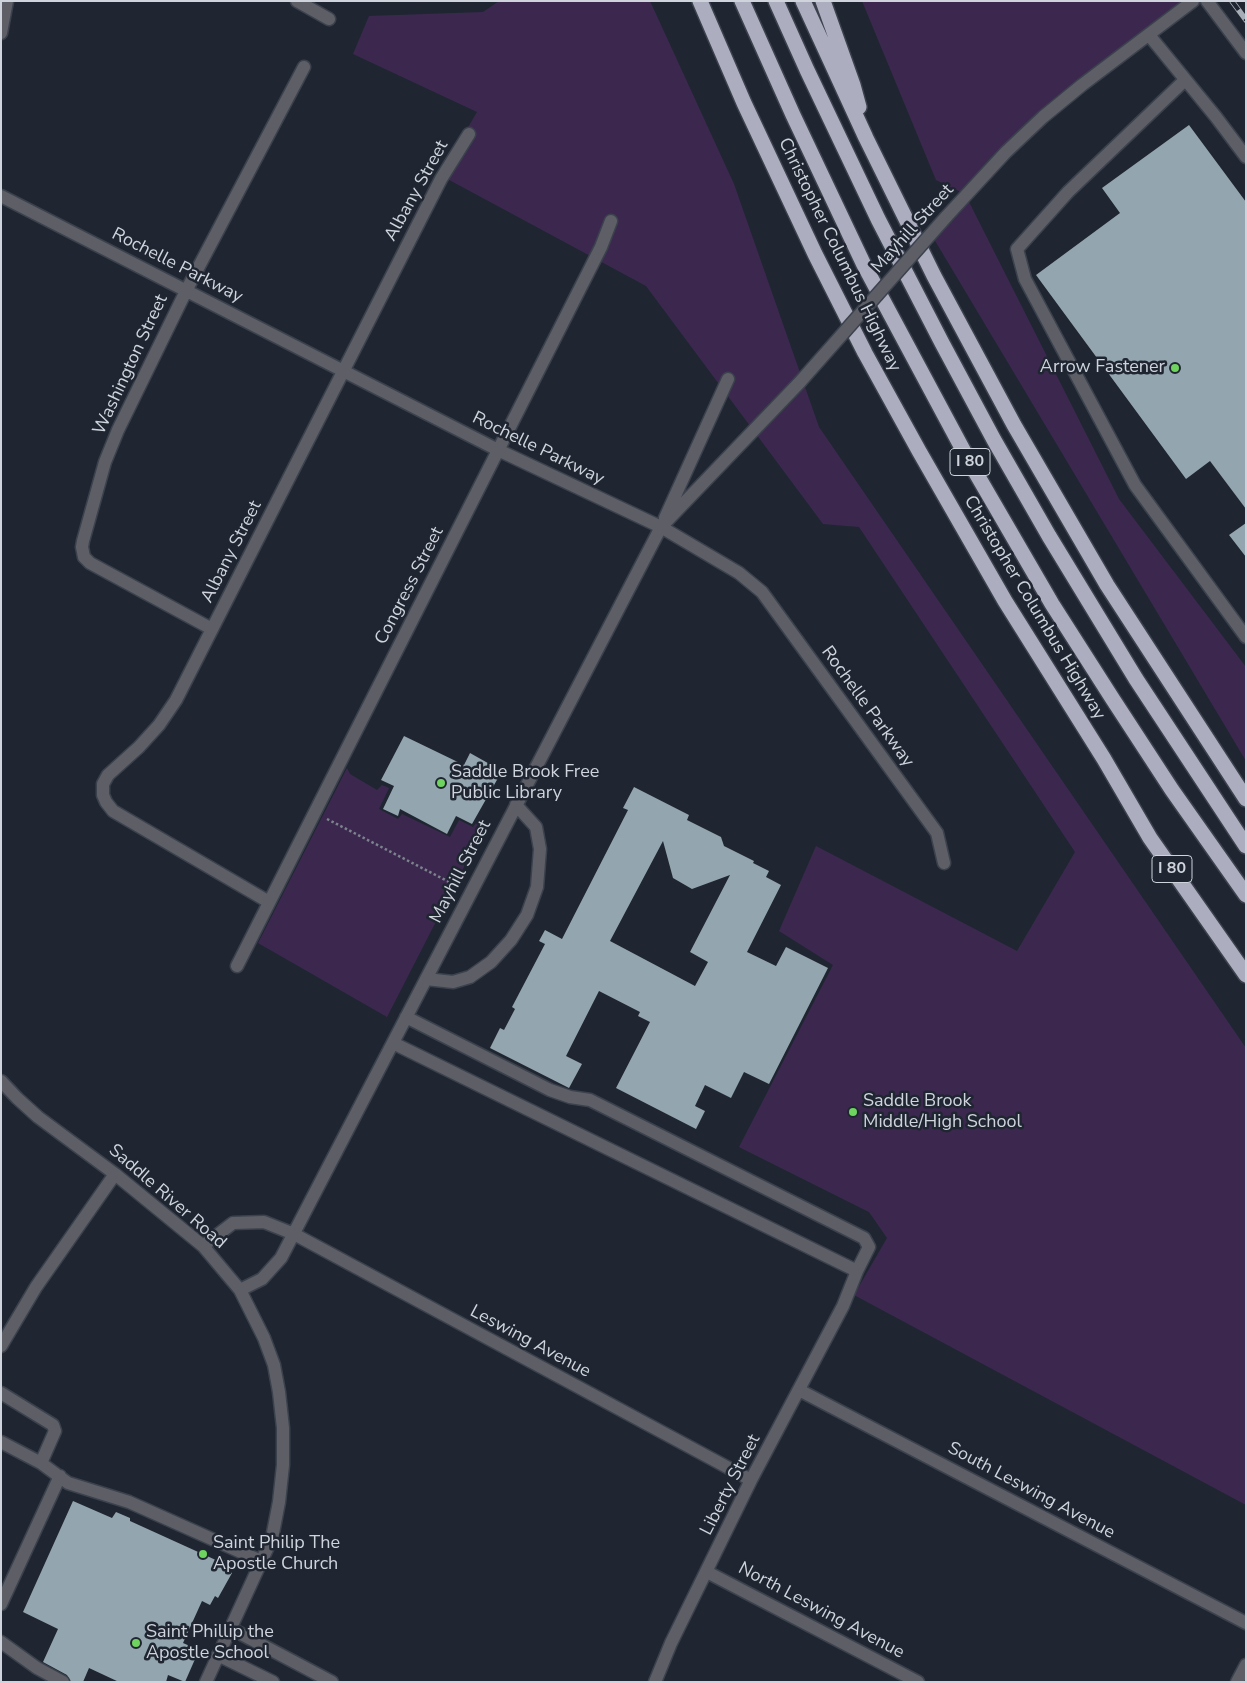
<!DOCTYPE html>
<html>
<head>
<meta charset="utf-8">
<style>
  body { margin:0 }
  #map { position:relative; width:1247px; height:1683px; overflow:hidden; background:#1f2632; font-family:"Nunito Sans",sans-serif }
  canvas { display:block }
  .frame { position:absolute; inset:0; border:2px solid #cfd4dc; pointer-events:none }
</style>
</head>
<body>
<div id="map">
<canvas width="1247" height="1683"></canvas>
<div class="frame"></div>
</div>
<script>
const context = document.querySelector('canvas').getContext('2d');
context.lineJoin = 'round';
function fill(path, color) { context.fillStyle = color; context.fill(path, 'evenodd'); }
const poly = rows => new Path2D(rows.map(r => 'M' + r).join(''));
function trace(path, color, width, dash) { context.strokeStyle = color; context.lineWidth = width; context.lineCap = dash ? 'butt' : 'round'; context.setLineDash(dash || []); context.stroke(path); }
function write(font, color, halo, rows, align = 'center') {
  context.font = font + ' "Nunito Sans",sans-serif'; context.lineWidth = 5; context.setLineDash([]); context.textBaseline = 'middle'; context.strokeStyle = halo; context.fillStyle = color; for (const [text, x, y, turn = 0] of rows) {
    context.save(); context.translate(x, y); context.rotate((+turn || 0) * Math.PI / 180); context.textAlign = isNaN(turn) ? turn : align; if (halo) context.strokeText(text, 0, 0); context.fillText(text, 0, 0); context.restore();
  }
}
const green = poly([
  [499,1,650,1,734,184,819,427,1246,1048,1246,1505,854,1295,887,1238,869,1212,739,1147,833,965,779,931,816,846,1017,951,1075,852,859,527,823,524,646,286,440,175,477,112,353,54,369,16,483,12],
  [862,1,1188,1,1010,144,965,194,1119,499,1246,667,1246,761,931,234,965,194,936,180],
  [347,768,350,774,377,790,382,785,389,788,379,809,398,819,402,814,450,837,459,820,473,827,478,820,486,824,387,1017,258,943]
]);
const building = poly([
  [1189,125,1246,202,1246,509,1210,461,1186,479,1036,275,1120,213,1102,188],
  [1246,523,1246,557,1229,535],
  [404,736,464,765,470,753,502,771,472,824,456,816,447,834,400,809,398,816,383,809,394,786,381,780],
  [634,787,689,815,687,820,721,837,724,846,754,861,753,863,769,871,766,877,781,885,747,952,776,966,786,947,828,968,769,1084,744,1072,731,1098,705,1085,695,1106,705,1111,696,1129,616,1088,650,1022,638,1016,640,1012,599,991,566,1056,582,1064,569,1088,490,1048,500,1028,504,1030,515,1009,512,1007,545,944,539,941,545,930,562,939,628,810,623,808],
  [663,841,673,878,692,889,730,875,690,952,708,962,695,986,610,941],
  [73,1501,112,1518,116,1512,130,1518,130,1521,218,1561,220,1558,231,1563,227,1570,232,1573,218,1598,215,1596,210,1605,202,1601,183,1643,199,1650,185,1682,168,1675,166,1682,119,1682,89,1668,83,1682,71,1682,67,1675,43,1662,58,1629,23,1612]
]);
const path = poly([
  [327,819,455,885]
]);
const minor = poly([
  [297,1,329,19],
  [1207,1,1246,53],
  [1,33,7,1],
  [1149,35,1216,117,1246,157],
  [1185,80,1068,192,1017,249,1025,279,1135,485,1246,637],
  [1,196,498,450,661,527,739,573,762,592,937,833,944,863],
  [946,217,1006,152,1043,117,1082,85,1193,1],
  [665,518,728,379],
  [212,629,90,563,84,557,82,547,83,541,105,462,118,430,186,291,304,67],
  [269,902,113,811,106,802,103,795,103,784,108,775,139,747,159,725,176,700,441,179,469,134],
  [237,966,601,247,611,221],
  [426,979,453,982,470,977,491,962,511,940,527,915,537,887,540,849,536,827,516,805],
  [393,1043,857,1271,869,1247,864,1238,590,1100,570,1097,550,1090,406,1017],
  [1,1081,17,1098,38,1117,115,1174,203,1246,240,1290,264,1338,274,1365,279,1392,283,1428,283,1465,279,1502,272,1538,206,1682],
  [203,1246,233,1223,264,1222,294,1234,751,1480],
  [240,1290,262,1279,281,1258,661,527,800,382],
  [1,1346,36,1287,115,1174],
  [799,1390,1246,1623],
  [1,1393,53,1425,55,1431,41,1463,68,1483,129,1502,261,1561],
  [1,1442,41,1463],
  [707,1572,918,1682],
  [1,1604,60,1476],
  [230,1628,332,1682],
  [1,1642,37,1668,63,1682],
  [218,1655,273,1682],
  [655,1682,671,1643,751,1480,843,1306,857,1271],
  [1237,1682,1246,1665]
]);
const highway = poly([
  [700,1,744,103,815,254,865,353,919,451,1005,601,1104,759,1150,838,1246,975],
  [742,1,793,115,864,265,969,461,1052,604,1112,698,1172,790,1246,895],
  [776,1,807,70,878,219,942,343,994,440,1049,536,1136,679,1246,846],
  [803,1,866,138,934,276,1014,425,1107,585,1246,799],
  [823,1,853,85,859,107]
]);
const rail = poly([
  [1232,1,1246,20]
]);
const minorBridge = poly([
  [800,382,946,217]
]);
const markers = [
  [1175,368,5,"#6fd35f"],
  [441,783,5,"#6fd35f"],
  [853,1112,5,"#6fd35f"],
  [203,1554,5,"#6fd35f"],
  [136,1643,5,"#6fd35f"]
];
const shields = [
  [970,462,40],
  [1172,869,40]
];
const shieldNames = [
  ["I 80",970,462],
  ["I 80",1172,869]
];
const streetNames = [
  ["Albany Street",417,191,-61],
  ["Mayhill Street",913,229,-48],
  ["Christopher Columbus Highway",839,255,64],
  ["Rochelle Parkway",177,266,27],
  ["Washington Street",131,365,-65],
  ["Rochelle Parkway",538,449,26],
  ["Albany Street",232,552,-63],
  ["Congress Street",410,586,-63],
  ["Christopher Columbus Highway",1034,608,59],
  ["Rochelle Parkway",867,707,54],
  ["Mayhill Street",461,872,-63],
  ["Saddle River Road",167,1197,41],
  ["Leswing Avenue",530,1342,28],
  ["Liberty Street",731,1485,-63],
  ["South Leswing Avenue",1031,1491,28],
  ["North Leswing Avenue",821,1611,28]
];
const poiNames = [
  ["Arrow Fastener",1165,368,"right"],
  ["Saddle Brook Free",451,773],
  ["Public Library",451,794],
  ["Saddle Brook",863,1102],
  ["Middle/High School",863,1123],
  ["Saint Philip The",213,1544],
  ["Apostle Church",213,1565],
  ["Saint Phillip the",146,1633],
  ["Apostle School",146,1654]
];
fill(green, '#3c284f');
fill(building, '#93a5af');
trace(minor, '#3b424d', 15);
trace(highway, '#3b424d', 18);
trace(path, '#7d838d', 2.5, [2.5, 2.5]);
trace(minor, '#5e5f66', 12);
trace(highway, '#acadbf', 15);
trace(rail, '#a7adb6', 5.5);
trace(rail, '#1f2632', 4, [11]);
trace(minorBridge, '#3b424d', 15, []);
trace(minorBridge, '#5e5f66', 12);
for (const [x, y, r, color] of markers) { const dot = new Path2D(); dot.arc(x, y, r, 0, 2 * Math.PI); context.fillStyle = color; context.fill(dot); trace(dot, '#1f2632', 2); }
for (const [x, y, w] of shields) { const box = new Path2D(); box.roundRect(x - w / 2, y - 13.5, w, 27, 4); context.fillStyle = '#1f2632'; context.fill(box); trace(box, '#cfd4dc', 1); }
write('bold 16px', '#cfd4dc', null, shieldNames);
write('18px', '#cfd4dc', '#1f2632', streetNames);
write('18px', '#cfd4dc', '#1f2632', poiNames, 'left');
</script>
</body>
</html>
